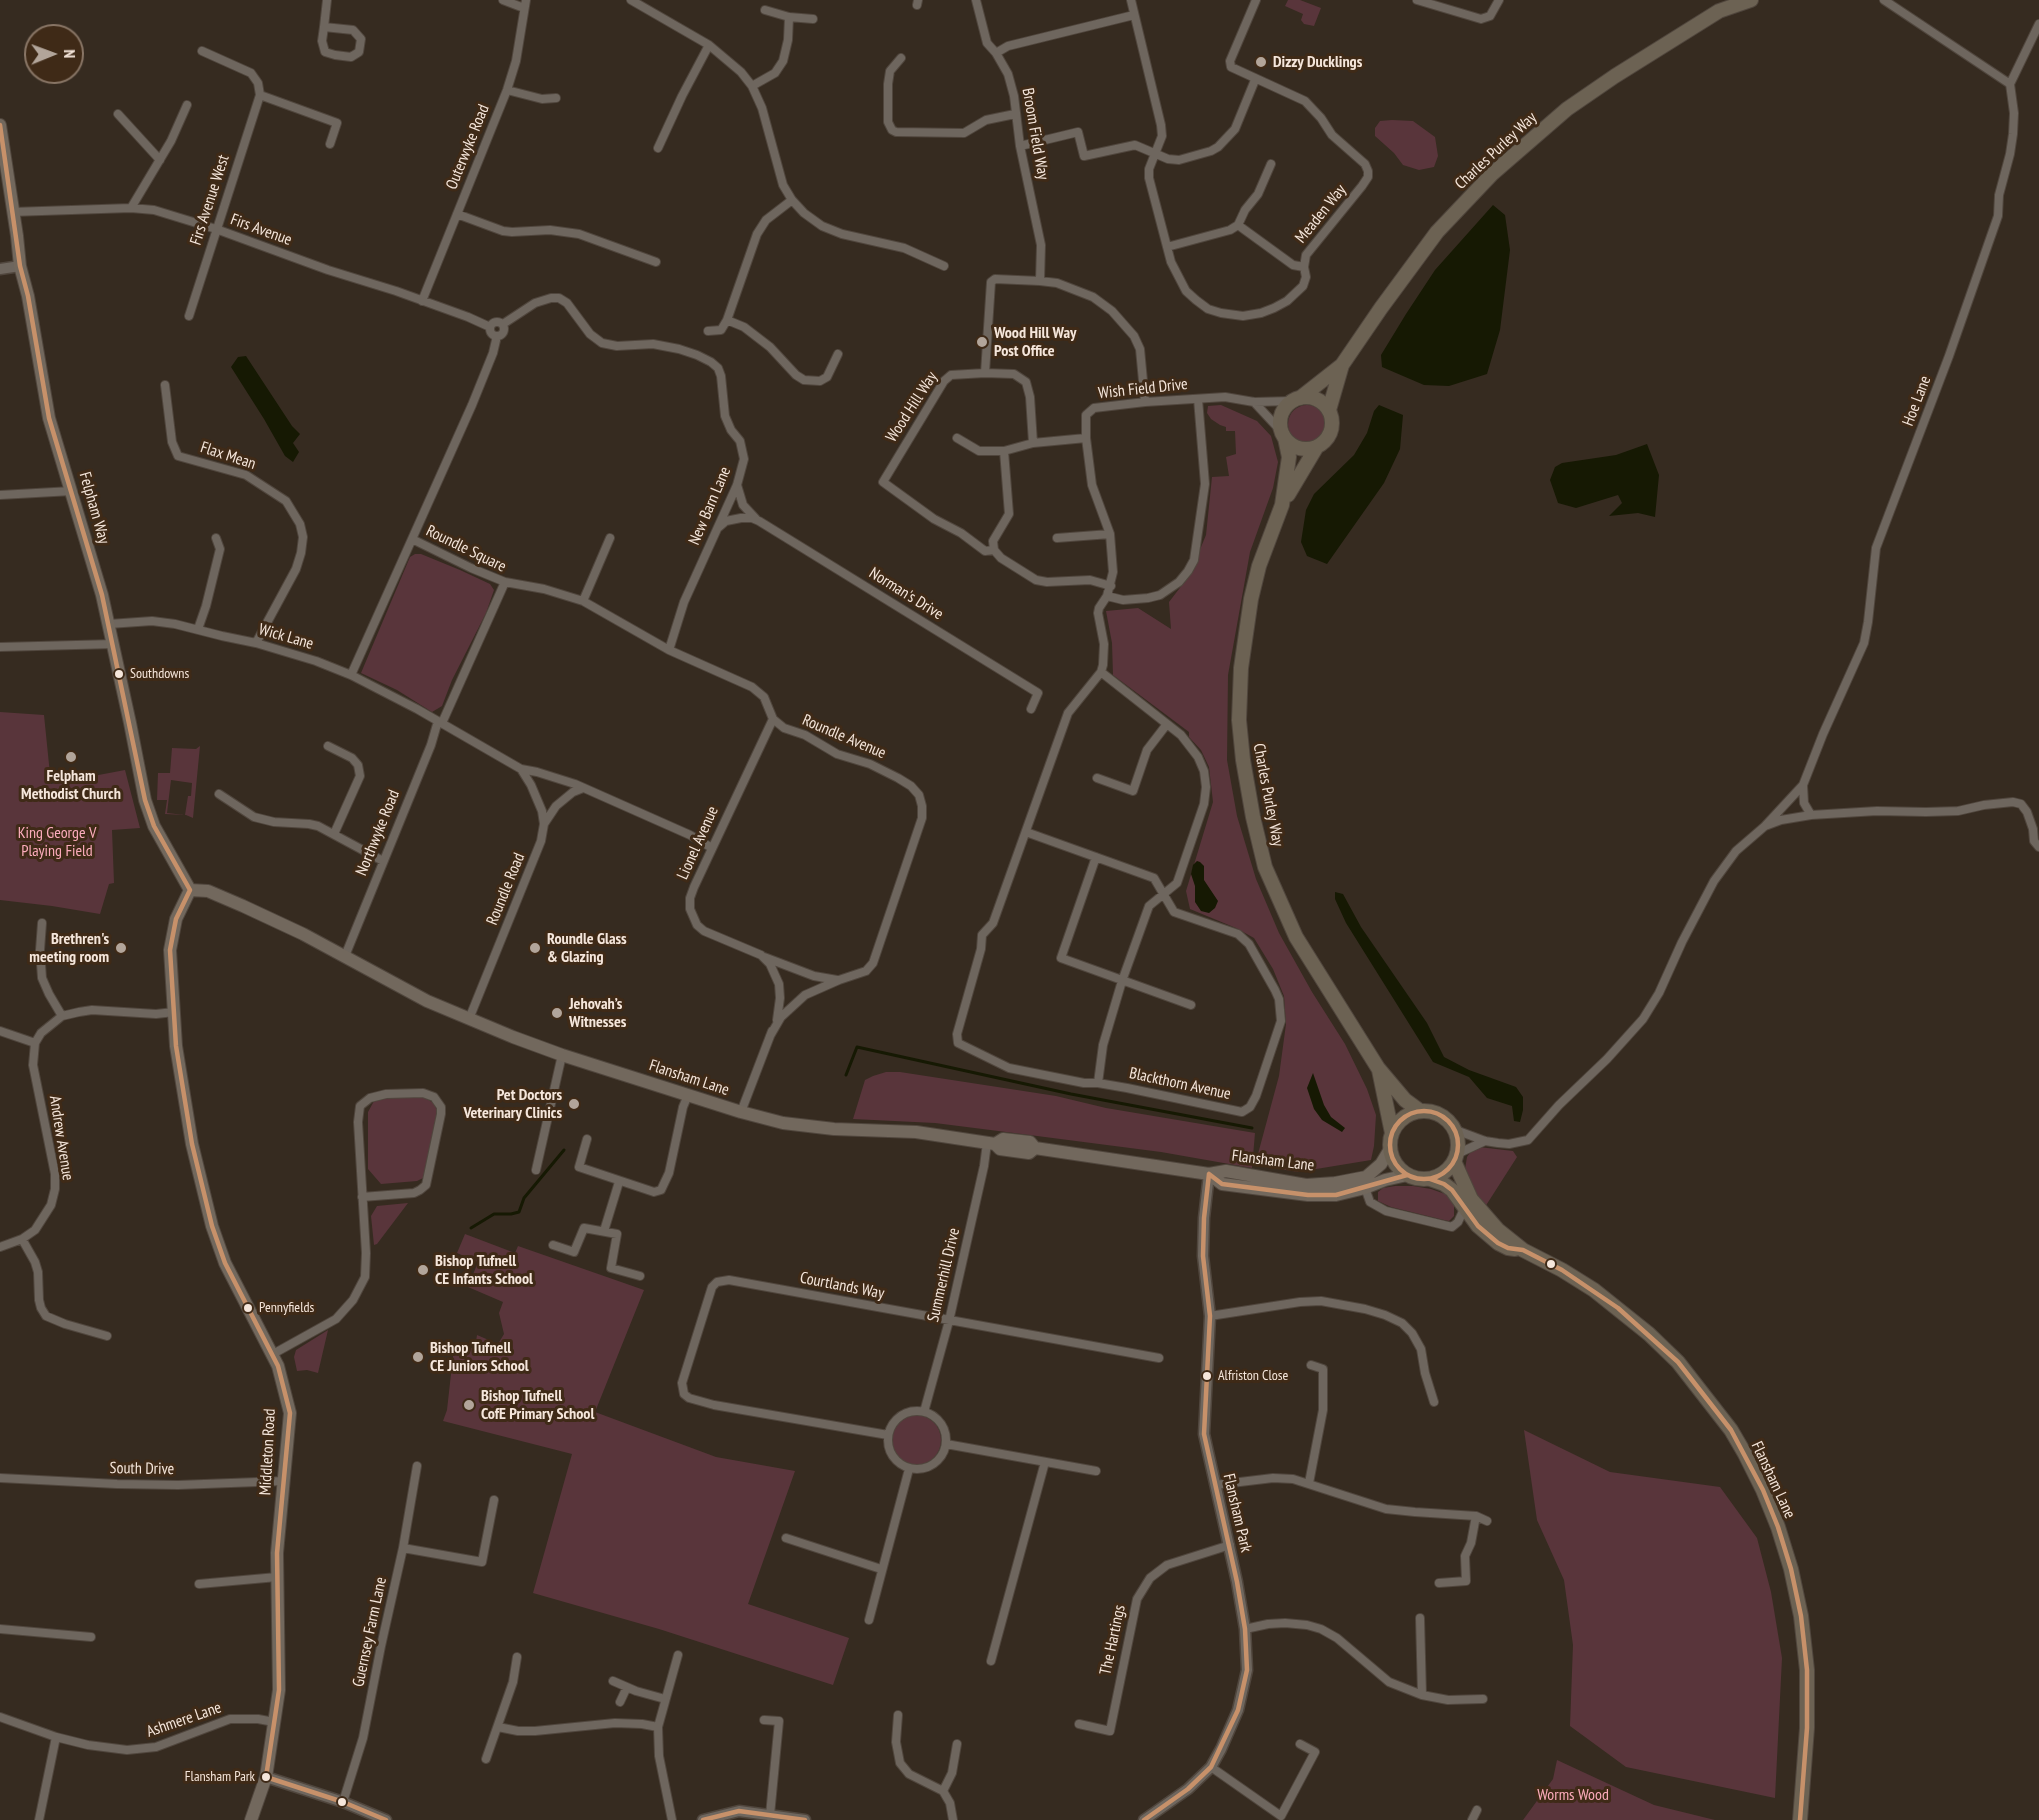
<!DOCTYPE html>
<html>
<head>
<meta charset="utf-8">
<style>
  body { margin:0 }
  #map { position:relative; width:2039px; height:1820px; overflow:hidden; background:#362b20; font-family:"PT Sans Narrow",sans-serif }
  canvas { display:block }
  .north { position:absolute; left:24px; top:24px; width:60px; height:60px; box-sizing:border-box; background:#3f2a17; border:2px solid #887565; border-radius:50%; rotate:89deg; font-size:16px; font-weight:700; line-height:24px; text-align:center; color:#f5e6db }
  .north::after { content:''; display:block; margin:auto; width:21px; height:27px; background:#b2a59a; clip-path:polygon(50% 0,100% 100%,50% 72%,0 100%) }
</style>
</head>
<body>
<div id="map">
<canvas width="2039" height="1820"></canvas>
<div class="north">N</div>
</div>
<script>
const context = document.querySelector('canvas').getContext('2d');
context.lineJoin = 'round';
function fill(path, color) { context.fillStyle = color; context.fill(path, 'evenodd'); }
const poly = rows => new Path2D(rows.map(r => 'M' + r).join(''));
function trace(path, color, width, dash) { context.strokeStyle = color; context.lineWidth = width; context.lineCap = dash ? 'butt' : 'round'; context.setLineDash(dash || []); context.stroke(path); }
function write(font, color, halo, rows, align = 'center') {
  context.font = font + ' "PT Sans Narrow",sans-serif'; context.lineWidth = 6; context.setLineDash([]); context.textBaseline = 'middle'; context.strokeStyle = halo; context.fillStyle = color; for (const [text, x, y, turn = 0] of rows) {
    context.save(); context.translate(x, y); context.rotate((+turn || 0) * Math.PI / 180); context.textAlign = isNaN(turn) ? turn : align; if (halo) context.strokeText(text, 0, 0); context.fillText(text, 0, 0); context.restore();
  }
}
const green = poly([
  [1288,0,1300,0,1321,8,1314,26,1304,24,1301,20,1303,14,1285,6],
  [1392,120,1413,121,1435,137,1438,156,1434,167,1419,170,1403,165,1394,153,1375,136,1375,128,1380,121],
  [1221,405,1257,421,1271,436,1278,462,1273,488,1250,552,1228,675,1227,760,1237,816,1256,879,1279,933,1312,992,1345,1044,1367,1089,1376,1115,1374,1146,1371,1160,1298,1172,1255,1165,1279,1076,1286,1024,1284,996,1273,969,1254,938,1236,928,1190,909,1186,891,1213,802,1209,767,1201,750,1189,737,1189,732,1113,675,1112,643,1106,611,1138,608,1171,629,1169,602,1189,576,1206,535,1212,477,1229,476,1226,457,1236,454,1235,431,1226,431,1226,427,1220,425,1211,419,1207,413,1208,406],
  '1288 424a19 19 0 1 1 38 0a19 19 0 1 1-38 0Z',
  [415,554,421,554,460,570,490,584,494,590,486,613,452,680,442,706,432,712,397,690,361,673,410,557],
  [0,712,44,715,51,784,125,770,140,828,112,830,114,883,109,884,100,914,52,906,0,900],
  [200,746,193,818,186,815,165,814,167,800,157,800,158,773,170,773,172,748,196,749],
  [171,780,192,783,191,796,188,796,185,815,167,813],
  [886,1072,900,1072,1056,1096,1106,1108,1255,1133,1252,1168,1161,1152,1014,1133,935,1123,853,1119,865,1080,873,1076],
  [423,1097,434,1103,437,1111,426,1171,423,1178,417,1181,381,1184,368,1169,368,1112,374,1101,380,1098],
  [1479,1147,1513,1151,1517,1157,1485,1207,1471,1188,1465,1169,1467,1157,1471,1151],
  [1395,1186,1413,1186,1431,1189,1445,1194,1454,1203,1454,1216,1449,1221,1444,1220,1391,1207,1378,1201,1378,1192,1383,1188],
  [408,1203,377,1244,374,1245,371,1216,377,1206],
  [465,1234,515,1253,518,1246,644,1290,595,1412,716,1457,795,1471,748,1604,849,1638,833,1685,659,1629,533,1593,572,1454,443,1421,447,1410,454,1347,475,1348,477,1335,498,1344,504,1334,499,1313,503,1302,468,1287,478,1262,457,1253],
  [328,1330,318,1373,307,1370,297,1371,294,1357,296,1350],
  '891 1440a25 25 0 1 1 50 0a25 25 0 1 1-50 0Z',
  [1524,1430,1610,1472,1720,1487,1757,1538,1771,1592,1782,1658,1775,1798,1626,1767,1570,1726,1573,1645,1564,1580,1537,1520],
  [1557,1760,1654,1805,1715,1820,1523,1820,1553,1779]
]);
const water = poly([
  [1493,205,1505,215,1510,250,1500,330,1487,374,1449,386,1424,385,1382,367,1381,355,1406,314,1435,270],
  [246,356,292,426,300,434,293,443,299,452,293,462,285,456,264,419,231,367,238,357],
  [1379,405,1403,415,1400,449,1384,483,1327,564,1307,556,1301,542,1306,510,1314,494,1354,455,1367,433,1374,411],
  [1647,444,1659,475,1655,517,1638,513,1609,516,1622,503,1618,495,1576,508,1558,503,1550,480,1555,467,1562,463,1616,455],
  [1197,861,1200,862,1204,866,1204,880,1218,901,1215,908,1209,913,1201,911,1195,902,1195,886,1191,874,1193,865],
  [1335,892,1343,894,1361,927,1427,1023,1444,1057,1469,1070,1516,1087,1523,1097,1523,1110,1520,1122,1514,1121,1512,1106,1487,1098,1469,1077,1433,1062,1346,923,1335,899],
  [1313,1073,1324,1105,1331,1117,1345,1128,1342,1132,1322,1120,1314,1109,1307,1088]
]);
const stream = poly([
  [846,1075,857,1047,1071,1094,1252,1128],
  [471,1228,494,1214,511,1214,519,1212,524,1198,564,1150]
]);
const minor = poly([
  [503,0,524,8],
  [631,0,709,45,741,72,752,86,762,108,783,185,792,200,804,213,822,226,842,234,904,248,944,266],
  [976,0,987,43,996,53,1008,74,1014,96,1020,146,1041,245,1040,281],
  [1131,0,1161,125,1162,136,1149,169,1149,178,1171,262,1186,291,1196,300,1208,309,1221,313,1243,316,1261,313,1274,308,1287,301,1303,286,1306,277,1304,267,1306,255,1362,186,1368,177,1368,171,1365,164,1332,135,1321,118,1305,101,1231,67,1230,61,1256,0],
  [1417,0,1481,19,1490,16,1499,0],
  [1884,0,2010,84],
  [917,5,918,0],
  [765,10,789,17,813,19],
  [324,27,353,30,361,39,359,52,351,57,335,55,325,52,322,41,324,27],
  [324,27,327,0],
  [996,53,1008,46,1134,15],
  [901,58,890,71,888,84,888,122,892,130,896,132,964,133,986,120,1015,114],
  [752,86,775,73,783,61,788,40,789,17],
  [507,90,542,99,556,98],
  [260,95,337,123,330,144],
  [118,114,160,160],
  [1020,146,1078,132,1084,156,1135,145,1168,159,1179,160,1211,151,1218,147,1235,129,1255,80],
  [658,148,682,96,709,45],
  [131,208,171,141,187,105],
  [12,212,131,208,154,210,216,229,328,270,396,291,468,317,490,327],
  [457,214,503,231,512,232,550,230,579,234,656,262],
  [1238,225,1245,210,1258,194,1271,164],
  [1167,247,1230,230,1238,225,1293,265,1304,267],
  [422,301,507,90,516,61,526,0],
  [189,316,260,95,258,83,251,73,202,51],
  [727,320,744,327,770,347,796,375,804,380,820,381,827,377,838,354],
  '490 329a7 7 0 1 1 14 0a7 7 0 1 1-14 0Z',
  [503,324,535,303,551,298,559,298,567,303,590,334,602,343,617,346,653,344,679,349,697,355,711,362,718,368,721,376,725,416,731,430,740,441,744,459,737,485,684,602,669,650],
  [708,331,721,330,727,320,757,234,766,220,792,200],
  [985,373,1014,374,1026,382,1030,397,1033,443,1086,438],
  [165,385,172,442,178,456,246,475,286,501,300,524,303,537,301,553,296,569,256,643],
  [1254,402,1281,431],
  [957,438,979,451,1004,451],
  [1033,443,1004,451,1009,514,993,541,994,550,1001,558,1036,580,1047,582,1090,580,1111,586],
  [737,485,743,505,756,519],
  [0,495,72,491],
  [719,527,726,521,741,518,752,518,759,521,1038,693,1031,709],
  [1057,538,1110,534],
  [412,539,472,405,493,353,497,336],
  [994,550,985,551,961,533,934,519,883,482,944,381,951,375,985,373,991,282,995,279,1040,281,1057,283,1093,297,1112,311,1134,336,1140,349,1145,402],
  [505,582,544,589,583,601,669,650,752,687,764,697,773,719,784,728,805,735,837,754,870,764,898,778,911,786,919,795,922,806,922,818,873,963,866,971,839,980,805,995,781,1017,770,1036],
  [1107,596,1123,600,1148,598,1160,595,1179,582,1188,571,1194,560,1205,484,1198,399],
  [583,601,610,538],
  [109,624,152,621,175,624,222,636,256,643,316,661,351,675,417,709,521,769,537,772,575,784,690,835,712,848],
  [198,629,206,606,220,549,216,538],
  [0,647,114,644],
  [351,675,412,539,471,568,505,582,442,723],
  [773,719,694,887,690,898,690,909,697,925,704,931,761,955,770,964,779,984,780,998,777,1020],
  [328,746,352,758,358,765,360,776,334,834],
  [1097,778,1133,791,1147,750,1167,724],
  [1803,785,1804,803,1811,815],
  [219,794,254,817,274,822,309,824,318,826,383,861],
  [544,824,556,806,573,792,583,788],
  [1765,826,1803,785,1823,734,1864,643,1868,622,1876,548,1949,356,1998,216,1999,195,2010,154,2013,134,2014,113,2010,84,2039,24],
  [1026,832,1154,878,1174,912,1238,934,1249,944,1275,990,1279,999,1281,1021,1256,1096,1250,1107,1242,1112,1127,1088,1098,1083,1084,1083,1009,1068,958,1043,957,1034,981,949,982,935,993,923,1068,713,1101,672,1103,665,1104,644,1098,613,1099,608,1107,596,1113,572,1110,534,1092,485,1086,438,1086,415,1094,408,1145,402,1225,397,1254,402,1292,401],
  [1096,857,1061,958,1191,1005],
  [42,923,40,950,42,978,49,994,62,1016],
  [345,956,431,745,438,721],
  [764,957,814,976,837,980],
  [469,1019,541,841,544,824,542,811,531,785,521,769],
  [0,1031,35,1043],
  [1098,1083,1103,1045,1122,981,1149,906,1177,883,1204,804,1206,787,1204,771,1198,757,1181,735,1101,672],
  [741,1112,772,1031],
  [1453,1129,1485,1141,1498,1143,1509,1144,1528,1140,1559,1105,1607,1059,1643,1019,1659,993,1682,942,1714,881,1736,851,1765,826,1781,820,1811,815,1877,811,1926,812,1958,811,1984,805,2013,802,2021,804,2027,812,2033,829,2034,841,2039,847],
  [587,1139,579,1167,654,1192,661,1190,669,1173,683,1107,688,1095],
  [1457,1154,1485,1141],
  [536,1170,562,1055],
  [1365,1188,1370,1202,1386,1211,1452,1227,1458,1222,1464,1209],
  [604,1231,619,1182],
  [22,1239,35,1262,38,1272,39,1300,41,1308,46,1316,65,1324,107,1336],
  [553,1245,574,1252,584,1228,617,1234,611,1268,640,1276],
  [0,1247,22,1239,35,1230,51,1205,55,1189,55,1174,33,1065,35,1043,41,1033,62,1016,79,1012,92,1010,156,1014,174,1012],
  [1210,1316,1300,1302,1321,1301,1365,1309,1385,1315,1402,1323,1412,1333,1421,1349,1425,1373,1434,1402],
  [273,1354,336,1319,353,1300,365,1277,366,1253,358,1122,360,1106,370,1098,386,1094,423,1093,434,1097,441,1107,441,1114,426,1185,420,1190,414,1193,362,1197],
  '888 1440a29 29 0 1 1 58 0a29 29 0 1 1-58 0Z',
  [924,1412,949,1321,984,1166,987,1143],
  [888,1435,714,1405,689,1398,684,1394,682,1383,712,1287,717,1282,729,1280,1159,1358],
  [946,1444,1096,1471],
  [0,1478,117,1484,178,1485,284,1481],
  [1309,1483,1323,1410,1323,1369,1311,1365],
  [1215,1485,1273,1478,1293,1479,1386,1509,1415,1512,1476,1516,1487,1521],
  [786,1538,881,1569],
  [403,1548,482,1562,494,1500],
  [1439,1583,1466,1581,1465,1556,1471,1543,1476,1516],
  [199,1584,277,1577],
  [869,1620,909,1469],
  [0,1629,91,1637],
  [1245,1629,1268,1624,1285,1623,1307,1625,1321,1629,1337,1638,1389,1682,1422,1695,1420,1618],
  [991,1661,1045,1462],
  [613,1681,636,1691,665,1699],
  [1422,1695,1448,1700,1483,1699],
  [620,1702,627,1687],
  [898,1715,896,1742,900,1763,909,1774,943,1791,950,1803,953,1820],
  [0,1717,56,1737,88,1745,127,1750,156,1747,230,1719,258,1719,274,1722],
  [764,1720,779,1721,770,1815],
  [1079,1724,1110,1731,1137,1599,1150,1578,1167,1565,1230,1545],
  [498,1727,518,1731,535,1731,615,1723,642,1724,658,1727],
  [486,1759,513,1682,517,1657],
  [1211,1767,1281,1816,1315,1752,1300,1744],
  [943,1791,952,1773,957,1744],
  [343,1802,363,1738,381,1646,403,1548,417,1466],
  [39,1820,56,1737],
  [672,1820,659,1756,658,1727,678,1655],
  [1472,1820,1477,1810]
]);
const tertiary = poly([
  [0,269,20,266],
  [266,1777,343,1802,386,1820],
  [703,1820,739,1811,805,1820],
  [1144,1820,1188,1789,1211,1767,1221,1749,1238,1710,1247,1670,1245,1629,1237,1582,1204,1434,1210,1316,1203,1256,1204,1218,1209,1174]
]);
const secondary = poly([
  [0,125,17,236,20,266,28,296,49,418,102,595,130,723,145,800,154,826,190,890],
  [190,890,208,891,243,906,303,934,427,1001,513,1037,562,1055,741,1112,783,1123,834,1129,916,1132,995,1144,1003,1139,1030,1142,1035,1148,1209,1174,1226,1171,1306,1185,1335,1183,1366,1177,1381,1164,1390,1149],
  [190,890,176,919,170,950,176,1046,192,1144,212,1226,225,1263,278,1366,290,1413,277,1553,279,1690,266,1777,251,1820],
  [995,1144,1000,1149,1029,1153,1035,1148],
  [1209,1174,1222,1184,1308,1195,1336,1195,1365,1188,1385,1180,1407,1175]
]);
const primary = poly([
  '1280 423a26 26 0 1 1 52 0a26 26 0 1 1-52 0Z',
  [1300,398,1342,365],
  [1329,410,1342,365,1381,308,1437,232,1492,174,1567,109,1615,76,1719,11,1751,0],
  [1285,438,1289,457,1282,505,1259,566,1251,599,1241,668,1239,720,1243,760,1253,817,1265,867,1296,937,1378,1068,1405,1100,1420,1111],
  [1288,495,1316,448],
  [1379,1070,1392,1133],
  '1390 1145a34 34 0 1 1 68 0a34 34 0 1 1-68 0Z',
  [1454,1161,1471,1199,1498,1230,1523,1250,1562,1270,1594,1290,1649,1334,1678,1362,1731,1430,1745,1454,1763,1490,1778,1527,1791,1569,1801,1616,1807,1670,1807,1728,1800,1820],
  [1430,1179,1444,1184,1452,1190,1478,1226,1498,1243,1508,1248,1515,1249]
]);
const bus1 = poly([
  [0,125,20,266,28,296,49,418,102,595,145,800,154,826,190,890,176,919,170,950,176,1046,192,1144,212,1226,225,1263,278,1366,290,1413,277,1553,279,1690,266,1777,343,1802,386,1820],
  '1390 1145a34 34 0 1 1 68 0a34 34 0 1 1-68 0Z',
  [1209,1174,1222,1184,1308,1195,1336,1195,1407,1175],
  [1430,1179,1444,1184,1452,1190,1478,1226,1498,1243,1508,1248,1523,1250,1562,1270,1618,1308,1678,1362,1731,1430,1763,1490,1778,1527,1791,1569,1801,1616,1807,1670,1807,1728,1800,1820],
  [703,1820,739,1811,805,1820],
  [1144,1820,1188,1789,1211,1767,1238,1710,1247,1670,1245,1629,1237,1582,1204,1434,1210,1316,1203,1256,1204,1218,1209,1174]
]);
const markers = [
  [1261,62,6,"#b2a59a"],
  [982,342,6,"#b2a59a"],
  [119,674,5,"#f5e6db"],
  [71,757,6,"#b2a59a"],
  [121,948,6,"#b2a59a"],
  [535,948,6,"#b2a59a"],
  [557,1013,6,"#b2a59a"],
  [574,1104,6,"#b2a59a"],
  [1551,1264,5,"#f5e6db"],
  [423,1270,6,"#b2a59a"],
  [248,1308,5,"#f5e6db"],
  [418,1357,6,"#b2a59a"],
  [1207,1376,5,"#f5e6db"],
  [469,1405,6,"#b2a59a"],
  [266,1777,5,"#f5e6db"],
  [342,1802,5,"#f5e6db"]
];
const busNames = [
  ["Southdowns",130,674],
  ["Pennyfields",259,1308],
  ["Alfriston Close",1218,1376],
  ["Flansham Park",255,1777,"right"]
];
const poiNames = [
  ["Dizzy Ducklings",1273,62],
  ["Wood Hill Way",994,333],
  ["Post Office",994,351],
  ["Felpham",71,776,"center"],
  ["Methodist Church",71,794,"center"],
  ["Brethren's",109,939,"right"],
  ["meeting room",109,957,"right"],
  ["Roundle Glass",547,939],
  ["& Glazing",547,957],
  ["Jehovah’s",569,1004],
  ["Witnesses",569,1022],
  ["Pet Doctors",562,1095,"right"],
  ["Veterinary Clinics",562,1113,"right"],
  ["Bishop Tufnell",435,1261],
  ["CE Infants School",435,1279],
  ["Bishop Tufnell",430,1348],
  ["CE Juniors School",430,1366],
  ["Bishop Tufnell",481,1396],
  ["CofE Primary School",481,1414]
];
const streetNames = [
  ["Broom Field Way",1035,134,80],
  ["Outerwyke Road",468,147,-68],
  ["Charles Purley Way",1496,151,-43],
  ["Firs Avenue West",210,200,-72],
  ["Meaden Way",1321,214,-51],
  ["Firs Avenue",261,230,20],
  ["Wish Field Drive",1143,389,-6],
  ["Hoe Lane",1917,401,-69],
  ["Wood Hill Way",912,407,-57],
  ["Flax Mean",228,456,18],
  ["New Barn Lane",710,506,-67],
  ["Felpham Way",94,508,74],
  ["Roundle Square",466,549,26],
  ["Norman's Drive",906,594,32],
  ["Wick Lane",286,637,16],
  ["Roundle Avenue",844,737,23],
  ["Charles Purley Way",1268,795,79],
  ["Northwyke Road",378,833,-68],
  ["Lionel Avenue",698,843,-66],
  ["Roundle Road",506,889,-68],
  ["Flansham Lane",689,1078,18],
  ["Blackthorn Avenue",1180,1084,12],
  ["Andrew Avenue",61,1138,81],
  ["Flansham Lane",1273,1161,7],
  ["Summerhill Drive",944,1275,-77],
  ["Courtlands Way",842,1286,11],
  ["Middleton Road",268,1452,-87],
  ["South Drive",142,1469,1],
  ["Flansham Lane",1773,1480,65],
  ["Flansham Park",1237,1513,77],
  ["Guernsey Farm Lane",370,1632,-78],
  ["The Hartings",1113,1640,-78],
  ["Ashmere Lane",184,1720,-19]
];
const parkNames = [
  ["King George V",57,833],
  ["Playing Field",57,851],
  ["Worms Wood",1573,1795]
];
fill(green, '#59353b');
fill(water, '#161903');
trace(stream, '#161903', 3);
trace(minor, '#50463d', 10);
trace(tertiary, '#50463d', 13);
trace(secondary, '#50463d', 14);
trace(primary, '#50463d', 16);
trace(minor, '#6e665e', 8);
trace(tertiary, '#6e665e', 10);
trace(secondary, '#72685d', 12);
trace(primary, '#6c6253', 14);
trace(bus1, '#c7916a', 4.5);
for (const [x, y, r, color] of markers) { const dot = new Path2D(); dot.arc(x, y, r, 0, 2 * Math.PI); context.fillStyle = color; context.fill(dot); trace(dot, '#3f2a17', 2); }
write('14px', '#f5e6db', '#3f2a17', busNames, 'left');
write('bold 16px', '#f5e6db', '#3f2a17', poiNames, 'left');
write('16px', '#f5e6db', '#3f2a17', streetNames);
write('16px', '#fcacbc', '#3f2a17', parkNames);
</script>
</body>
</html>
